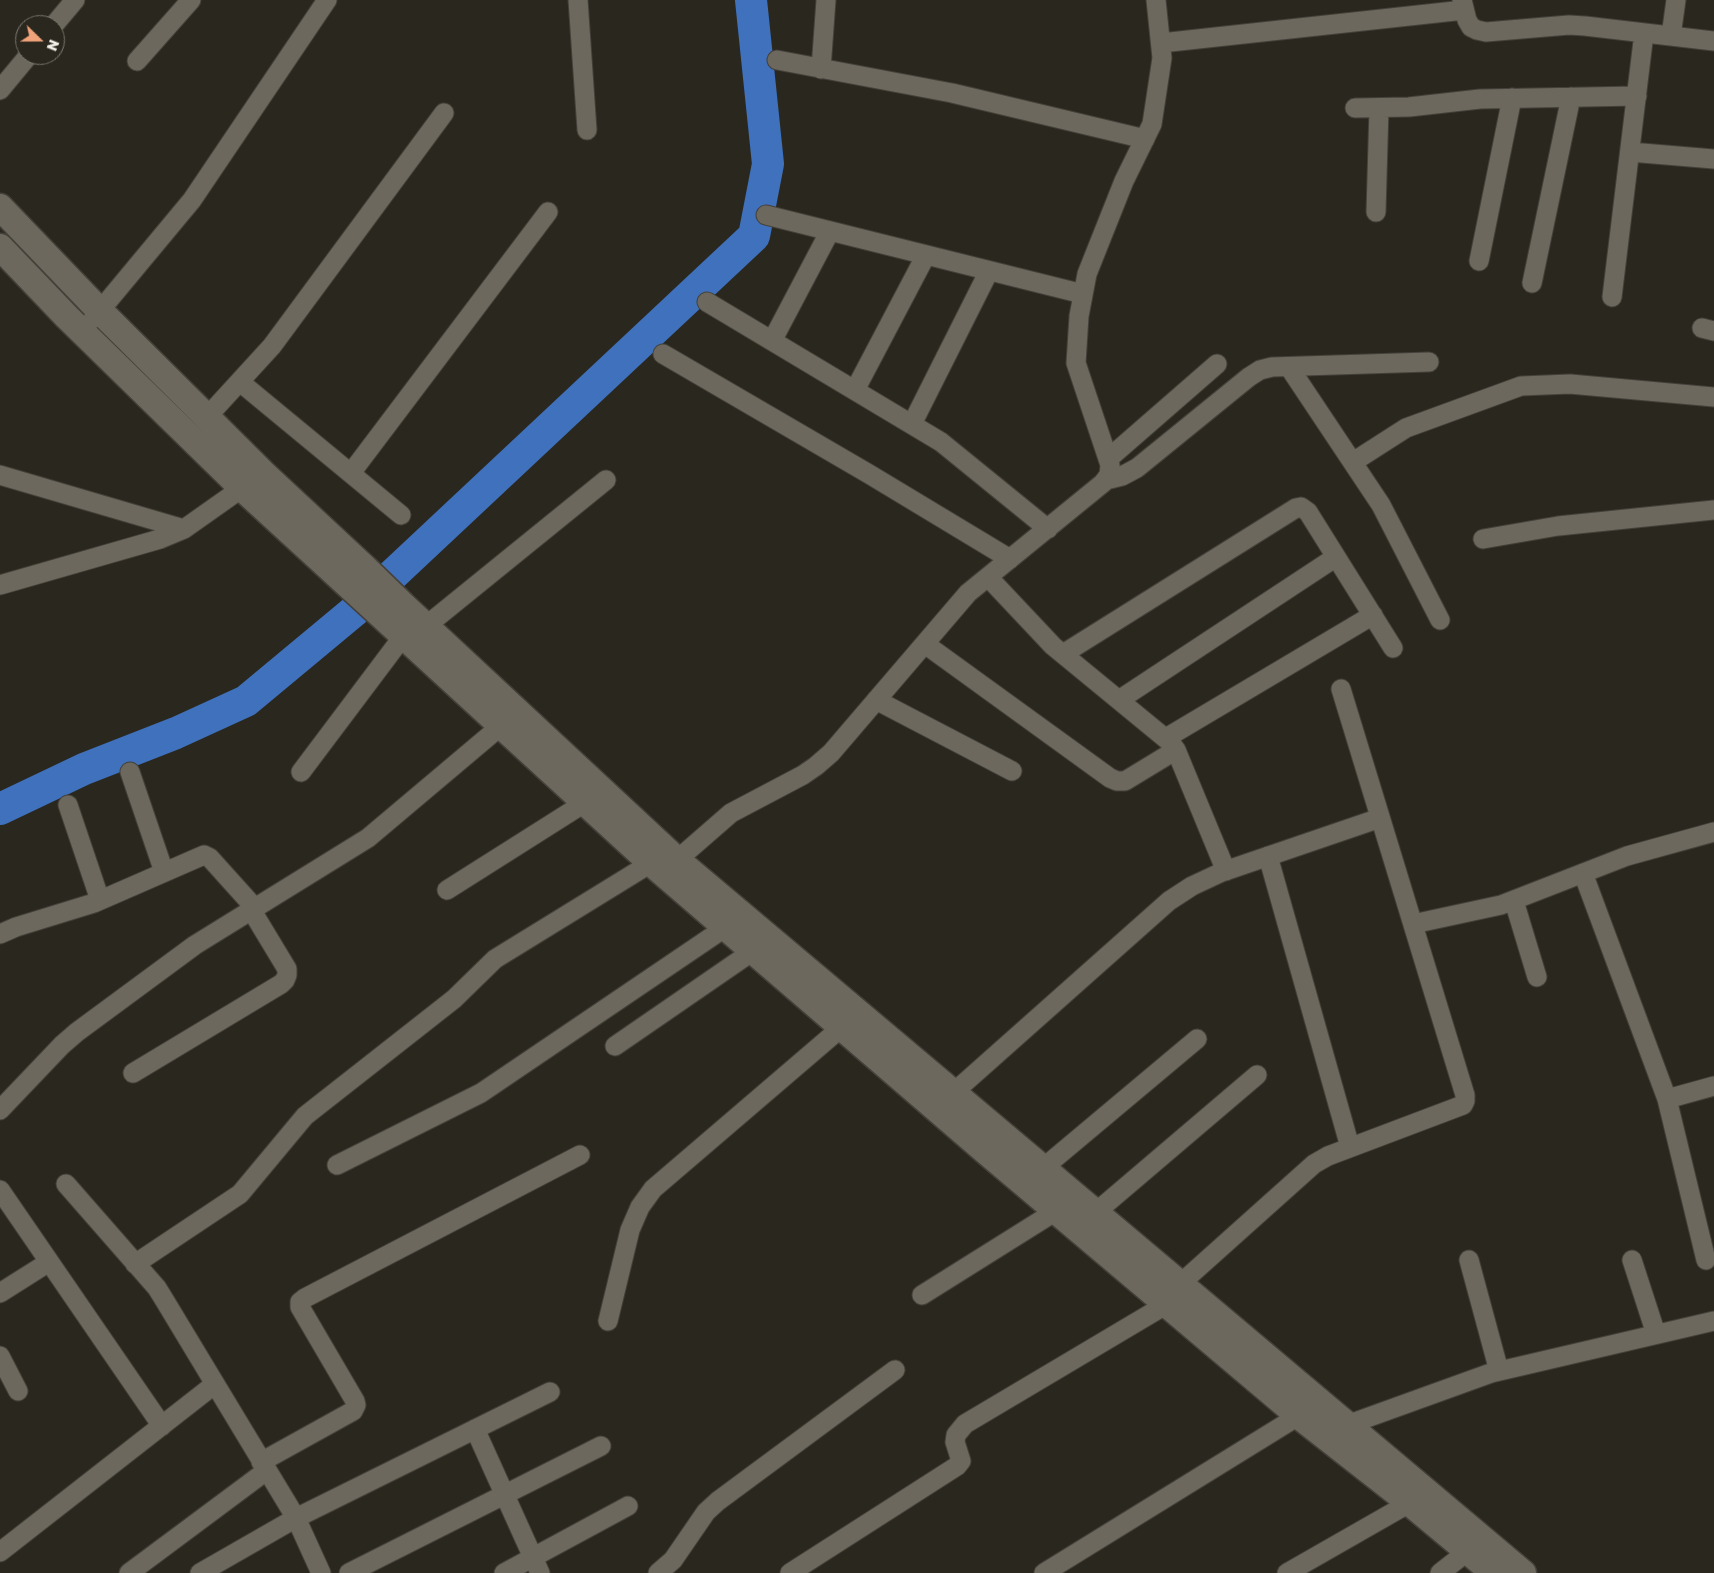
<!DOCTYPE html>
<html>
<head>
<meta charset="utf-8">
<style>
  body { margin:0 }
  #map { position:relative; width:1714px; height:1573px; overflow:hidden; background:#2a271e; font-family:"Golos Text",sans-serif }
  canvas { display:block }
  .north { position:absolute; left:15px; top:15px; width:50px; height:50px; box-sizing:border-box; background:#2a271e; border:1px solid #7a776f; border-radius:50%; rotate:112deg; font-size:14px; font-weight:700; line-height:20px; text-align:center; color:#f1efe9 }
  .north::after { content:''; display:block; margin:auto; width:18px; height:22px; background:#f0a27a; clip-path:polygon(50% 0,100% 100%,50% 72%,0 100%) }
</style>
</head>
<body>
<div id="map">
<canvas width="1714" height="1573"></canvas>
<div class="north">N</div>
</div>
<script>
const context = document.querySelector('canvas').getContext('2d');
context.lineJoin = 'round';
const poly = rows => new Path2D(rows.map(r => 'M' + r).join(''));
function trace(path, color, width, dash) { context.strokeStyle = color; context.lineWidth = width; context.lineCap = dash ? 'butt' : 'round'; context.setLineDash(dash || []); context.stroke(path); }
const river = poly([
  [0,809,84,769,176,733,246,701,353,612,754,236,768,164,751,0]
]);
const minor = poly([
  [578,0,587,130],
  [1462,0,1467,20,1471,27,1477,30,1486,32,1569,25,1585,26,1714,41],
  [54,25,75,0],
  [1671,36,1676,0],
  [1161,43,1464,10],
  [777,60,952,93,1145,139],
  [137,61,191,0],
  [821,69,826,0],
  [0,90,29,55],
  [1355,108,1409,107,1480,99,1637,96],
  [1630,152,1714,159],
  [1376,212,1379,108],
  [766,215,1083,294],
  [1479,261,1512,98],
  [1532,283,1571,97],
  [1612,297,1644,33],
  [707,302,941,442,1048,529],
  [93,319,192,200,327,0],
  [1702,328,1714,331],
  [772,341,830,231],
  [663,354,869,474,1010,559],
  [1289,367,1381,505,1440,620],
  [240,382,401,515],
  [855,390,926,255],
  [207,417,272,346,444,113],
  [912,424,989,271],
  [1108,459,1217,364],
  [1353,462,1406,428,1521,386,1570,384,1714,397],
  [351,473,548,212],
  [0,475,184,529],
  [1106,480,1122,476,1137,468,1249,377,1260,370,1272,367,1429,362],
  [1483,539,1558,526,1714,510],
  [988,577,1053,646,1171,743,1176,750,1226,871],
  [0,585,160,539,184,529,252,481],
  [426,626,606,480],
  [925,644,1110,778,1117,781,1125,781,1176,750],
  [1063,654,1296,508,1301,507,1308,512,1393,648],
  [876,700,1012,771],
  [1119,700,1336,557],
  [1166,738,1373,615],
  [130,772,164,872],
  [301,772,404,635],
  [68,805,100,900],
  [1268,856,1350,1147],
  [677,860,731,813,803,775,816,766,831,753,968,593,1103,483,1109,475,1110,465,1076,363,1079,316,1087,274,1124,181,1152,124,1162,58,1156,0],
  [1583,873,1667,1099,1706,1260],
  [447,890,586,802],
  [1514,901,1537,977],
  [1413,924,1501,905,1627,856,1714,832],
  [0,934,16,927,94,903,204,855,210,858,255,908],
  [615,1046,753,951],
  [133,1073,281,984,285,980,287,975,287,969,252,911],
  [953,1093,1169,901,1192,886,1222,872,1380,818],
  [1667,1099,1714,1086],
  [0,1110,62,1045,77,1032,195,945,368,838,502,725],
  [337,1165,481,1093,726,927],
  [1042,1169,1197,1039],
  [66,1184,157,1288,165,1301,296,1518,321,1573],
  [0,1190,162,1426],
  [1095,1213,1257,1075],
  [1469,1260,1499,1371],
  [1632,1260,1656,1334],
  [135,1264,240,1194,305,1116,454,999,495,959,651,863],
  [1180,1284,1314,1164,1328,1156,1463,1105,1465,1101,1465,1095,1341,689],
  [0,1293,49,1262],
  [922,1295,1056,1211],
  [608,1321,630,1230,640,1207,653,1189,842,1027],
  [0,1356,18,1391],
  [1347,1425,1491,1373,1714,1321],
  [475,1429,540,1573],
  [261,1462,353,1411,356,1405,355,1401,300,1307,300,1302,305,1298,580,1155],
  [0,1552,215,1384],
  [129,1573,266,1471],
  [200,1573,296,1518,550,1392],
  [349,1573,601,1446],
  [504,1573,628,1506],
  [658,1573,673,1560,706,1512,718,1501,895,1370],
  [790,1573,957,1466,961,1461,955,1442,956,1435,965,1424,1167,1304],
  [1044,1573,1308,1410],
  [1287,1573,1420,1497],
  [1440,1573,1468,1551]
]);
const secondary = poly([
  [0,207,99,310,263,473,365,568,403,605,677,860,1523,1573],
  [0,247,67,317,242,488,651,863,984,1150,1299,1416,1410,1503,1494,1573]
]);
trace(river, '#3f71bc', 32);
trace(minor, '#44413a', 21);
trace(secondary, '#44413a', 29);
trace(minor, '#6c685e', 19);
trace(secondary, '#6c685e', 26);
</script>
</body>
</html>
